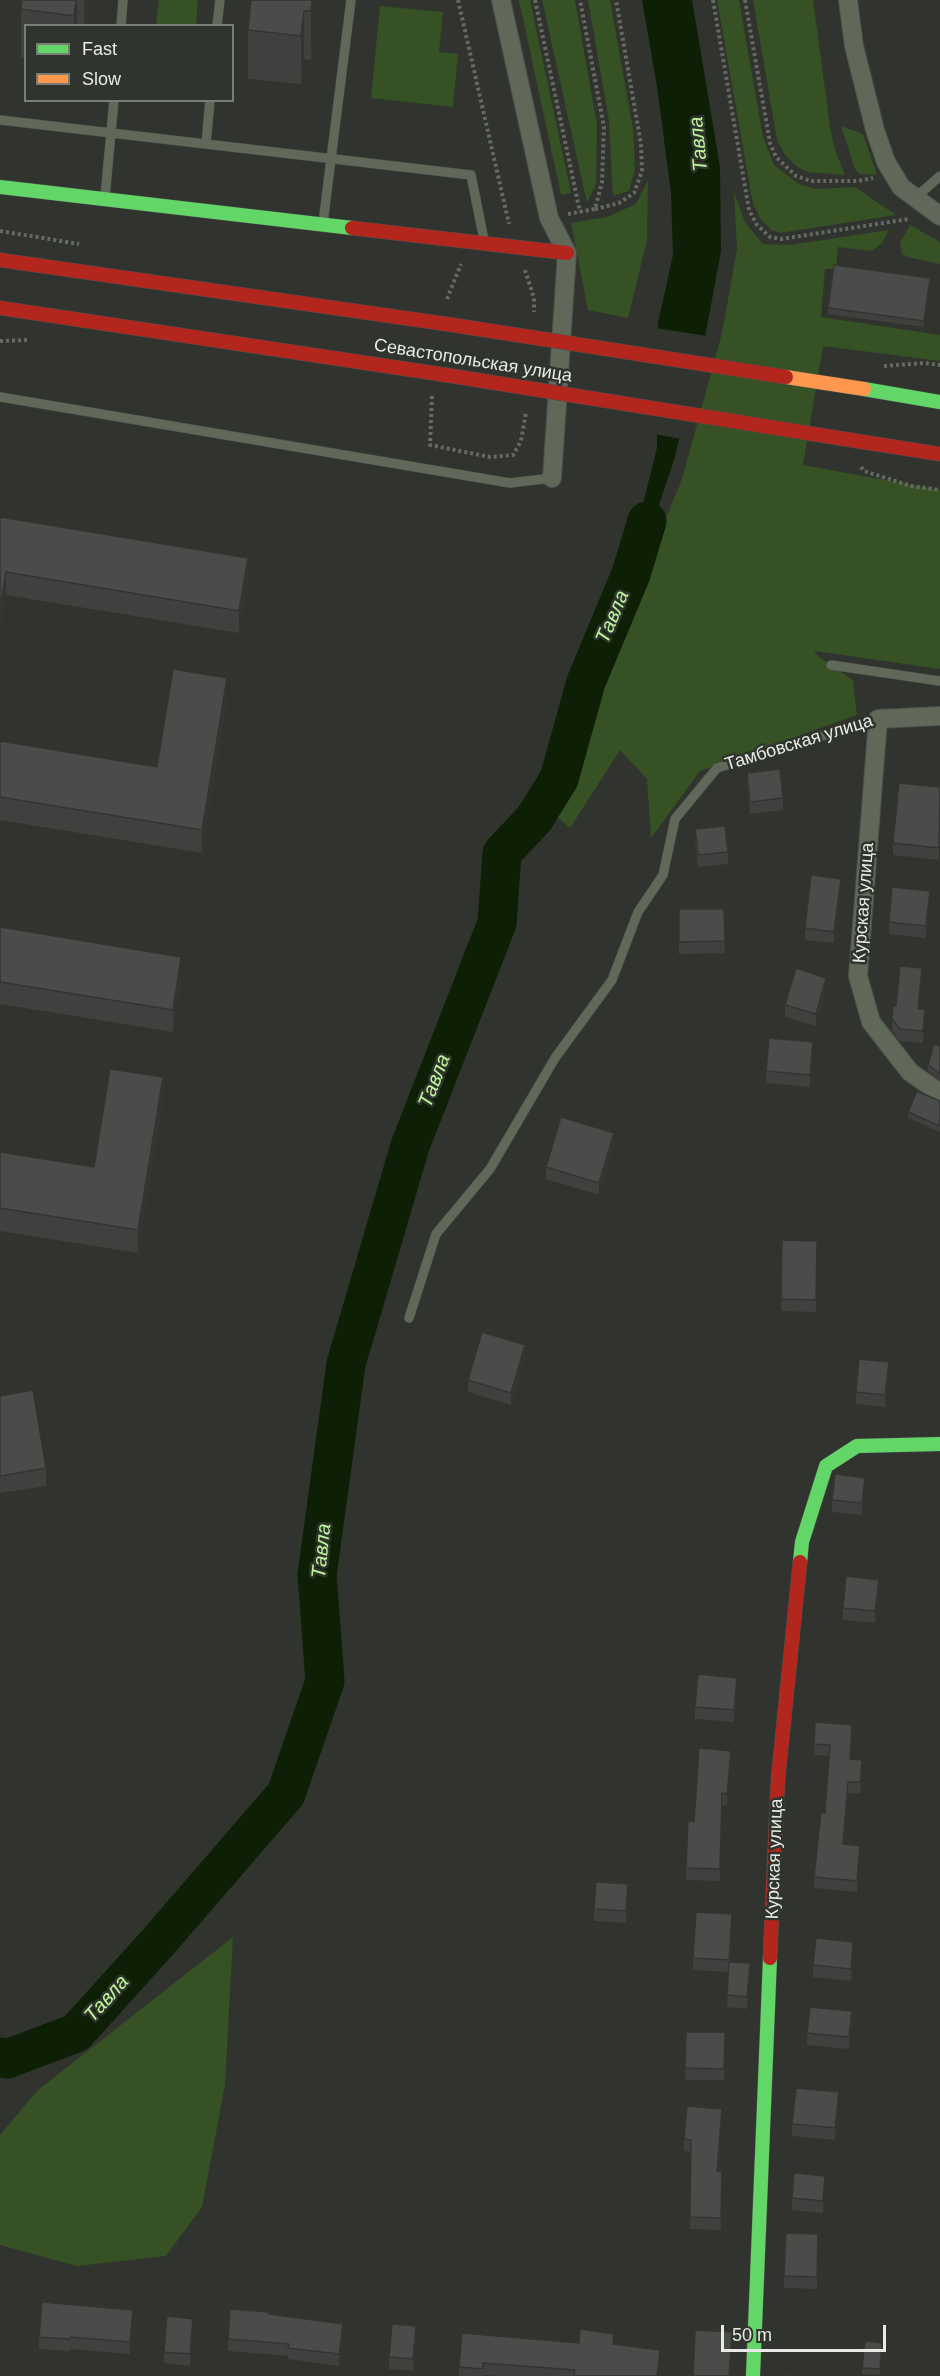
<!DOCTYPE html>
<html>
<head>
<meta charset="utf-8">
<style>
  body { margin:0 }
  #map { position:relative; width:940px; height:2376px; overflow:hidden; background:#30332e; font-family:Helvetica,sans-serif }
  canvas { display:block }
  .legend { position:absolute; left:24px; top:24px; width:210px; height:78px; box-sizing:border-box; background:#2f342d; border:2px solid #797d77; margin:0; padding:8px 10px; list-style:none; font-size:18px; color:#e8ebe6 }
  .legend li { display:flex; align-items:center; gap:12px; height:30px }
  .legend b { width:30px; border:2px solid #797d77 }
  .scale { position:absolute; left:721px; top:2325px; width:165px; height:27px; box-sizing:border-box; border:3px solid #e8ebe6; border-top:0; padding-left:8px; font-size:18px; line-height:21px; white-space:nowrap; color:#e8ebe6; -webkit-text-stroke:4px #2f342d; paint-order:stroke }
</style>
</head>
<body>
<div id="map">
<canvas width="940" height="2376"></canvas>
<ul class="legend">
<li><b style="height:8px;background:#63d668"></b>Fast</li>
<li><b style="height:8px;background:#ff974d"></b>Slow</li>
</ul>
<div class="scale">50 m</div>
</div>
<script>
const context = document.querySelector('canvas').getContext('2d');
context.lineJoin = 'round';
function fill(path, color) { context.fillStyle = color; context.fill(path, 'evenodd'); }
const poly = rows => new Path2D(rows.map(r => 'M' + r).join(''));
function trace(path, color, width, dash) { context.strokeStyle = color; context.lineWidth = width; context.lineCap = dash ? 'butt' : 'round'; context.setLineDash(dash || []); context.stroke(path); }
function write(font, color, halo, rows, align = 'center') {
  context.font = font + ' Helvetica,sans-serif'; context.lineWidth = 5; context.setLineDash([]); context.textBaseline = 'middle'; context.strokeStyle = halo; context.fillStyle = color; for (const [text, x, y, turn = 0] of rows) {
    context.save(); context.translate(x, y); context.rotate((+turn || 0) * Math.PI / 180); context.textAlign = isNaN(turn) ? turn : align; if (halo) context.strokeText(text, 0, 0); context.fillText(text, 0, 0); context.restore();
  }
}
const green = poly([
  [159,0,198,0,196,25,156,25],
  [519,0,530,0,571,193,561,195],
  [542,0,575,0,597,125,596,184,587,203],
  [588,0,610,0,633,129,635,169,629,191,613,196,609,121],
  [717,0,739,0,763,137,774,165,799,184,816,189,855,187,896,215,780,233,771,230,760,218,753,204],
  [753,0,813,0,830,126,834,147,845,175,807,172,796,166,785,155,777,140],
  [380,6,443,12,439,52,458,54,453,107,371,98],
  [841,126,863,134,877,175,860,174,855,169],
  [648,180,647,240,628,318,588,310,571,223,607,217,636,204],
  [734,192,745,222,763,244,790,245,889,230,882,243,872,251,838,247,836,269,825,269,821,317,940,335,940,361,823,346,803,465,940,490,940,669,814,651,819,657,853,680,857,715,700,771,651,838,647,779,620,750,570,828,556,816,604,668,682,479,722,333,737,249],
  [910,225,940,242,940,264,911,258,902,254,900,243],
  [233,1937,225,2085,202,2207,166,2256,77,2266,0,2245,0,2135,38,2090]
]);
const water = poly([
  [642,0,692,0,720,167,721,251,706,332,674,460,648,537,631,574,639,520,657,448,658,323,673,255,671,193,657,86]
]);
const pier = poly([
  [655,328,708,336,682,439,654,434]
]);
const river = poly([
  [0,2057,7,2059,76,2033,159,1941,286,1794,325,1681,317,1575,346,1364,410,1146,497,923,502,853,534,819,559,779,586,682,631,574,647,521]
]);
const path = poly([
  [458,0,509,224],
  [535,0,580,212],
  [713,0,749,210,757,225,770,237,781,239,909,219],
  [745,0,770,143,776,157,796,176,811,181,858,181,873,178],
  [595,209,619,203,634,193,642,171,641,144,616,0],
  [568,214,595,209,602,182,604,127,580,0],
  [0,231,79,244],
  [525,270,534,298,534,312],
  [447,299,461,264],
  [0,341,29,340],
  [884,366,924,363,940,365],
  [432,396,430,445,490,457,513,455,521,441,526,412],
  [861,467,864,471,911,486,940,490]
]);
const lane = poly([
  [121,26,123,0],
  [217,26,220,0],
  [0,120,471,175,484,240],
  [206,144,210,100],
  [105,197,114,100],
  [915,198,940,176],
  [323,223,351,0],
  [0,397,510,483,552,478],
  [831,665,940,681],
  [409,1318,436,1234,490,1169,555,1058,612,980,638,912,663,875,675,819,717,768,878,719]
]);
const street = poly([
  [501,0,549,218,567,253,552,478],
  [848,0,854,46,875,130,886,162,901,187,940,216],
  [940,716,878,719,858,976,871,1022,910,1072,940,1093]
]);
const fast = poly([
  [0,187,352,228],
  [864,389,940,402],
  [800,1562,802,1542,826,1466,857,1446,940,1444],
  [753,2376,770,1958]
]);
const jam = poly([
  [352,228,567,253],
  [0,260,453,325],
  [0,308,446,375],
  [857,441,940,454],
  [770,1958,778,1779,800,1562]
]);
const slowBridge = poly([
  [786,377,864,389]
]);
const jamBridge = poly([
  [453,325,786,377],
  [446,375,857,441]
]);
const wall = poly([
  [22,0,88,0,88,11,86,26,26,26,26,58,21,58,21,9],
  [313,0,313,31,311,60,304,59,301,84,248,79,248,30],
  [930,284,924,327,828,314,828,308],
  [0,517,248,580,239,633,6,595,0,633],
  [227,700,202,853,0,820,0,741,157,767],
  [747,773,783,798,783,810,750,814,747,785],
  [940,787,939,860,893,855,893,843],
  [695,829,728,852,728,864,698,867,695,841],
  [841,891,834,943,805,940,805,928],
  [930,903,926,938,889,934,889,922],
  [679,909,724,909,725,953,679,954],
  [0,927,181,979,173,1032,0,1004],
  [922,980,919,1009,925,1021,923,1043,900,1041,892,1031,892,1019,896,1006],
  [826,990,816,1026,785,1017,785,1005],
  [940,1046,940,1080,928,1071,928,1065],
  [813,1054,810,1087,766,1083,766,1071],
  [163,1100,138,1253,0,1231,0,1152,94,1167],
  [940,1101,940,1132,908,1118,908,1112],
  [614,1145,599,1195,546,1179,546,1167],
  [782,1240,817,1241,816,1312,781,1311],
  [525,1357,511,1405,468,1392,468,1380],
  [889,1374,885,1407,856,1404,856,1392],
  [0,1396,46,1468,46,1486,0,1493],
  [865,1490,862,1515,832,1512,832,1500],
  [879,1591,875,1623,843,1620,843,1608],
  [737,1690,734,1722,695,1719,695,1707],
  [852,1736,850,1759,862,1771,860,1793,848,1793,844,1844,860,1857,857,1892,814,1888,814,1877,825,1813,829,1756,814,1755,814,1744],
  [731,1762,727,1806,722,1805,720,1881,686,1880,686,1868,694,1822],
  [628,1896,626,1923,594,1921,594,1909],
  [732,1926,730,1962,750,1975,747,2009,727,2007,728,1972,693,1970,693,1958],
  [853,1954,851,1981,813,1977,813,1965],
  [852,2023,849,2049,807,2045,807,2033],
  [686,2032,725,2032,724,2080,685,2080],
  [839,2104,835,2140,792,2136,792,2124],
  [722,2121,718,2171,722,2171,721,2230,690,2229,691,2152,684,2151,684,2139],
  [825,2188,823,2213,792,2210,792,2198],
  [818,2234,817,2289,784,2288,784,2276],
  [269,2314,343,2336,339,2366,288,2359,288,2356,228,2351,228,2339],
  [133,2322,130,2354,70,2349,70,2351,39,2349,39,2337],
  [193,2331,190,2366,164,2363,164,2352],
  [416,2338,413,2371,389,2369,389,2357],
  [579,2343,614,2344,660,2362,658,2376,500,2376,483,2375,483,2376,459,2376,459,2367],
  [882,2349,880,2375,862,2374,862,2368]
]);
const shadedWall = poly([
  [76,0,77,0,77,26,74,26,74,16],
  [84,0,88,0,88,11,86,26,84,26],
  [312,0,313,0,313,31,311,60,311,11],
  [304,11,304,59,301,84,301,36],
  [930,278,930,284,924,327,924,321],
  [248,558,248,580,239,633,239,611],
  [6,572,6,595,0,633,0,610],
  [227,678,227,700,202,853,202,830],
  [841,879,841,891,834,943,834,932],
  [930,891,930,903,926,938,926,926],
  [181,957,181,979,173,1032,173,1010],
  [922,968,922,980,918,1021,918,1009],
  [826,978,826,990,816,1026,816,1014],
  [925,1009,925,1021,923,1043,923,1031],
  [813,1042,813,1054,810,1087,810,1075],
  [163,1077,163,1100,138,1253,138,1230],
  [614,1133,614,1145,599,1195,599,1183],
  [525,1345,525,1357,511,1405,511,1393],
  [889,1362,889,1374,885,1407,885,1395],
  [865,1478,865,1490,862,1515,862,1503],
  [879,1580,879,1591,875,1623,875,1611],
  [737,1678,737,1690,734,1722,734,1710],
  [731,1751,731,1762,727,1806,727,1794],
  [848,1782,848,1793,843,1855,843,1844],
  [860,1846,860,1857,857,1892,857,1881],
  [628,1884,628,1896,626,1923,626,1911],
  [732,1914,732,1926,729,1972,729,1960],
  [853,1942,853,1954,851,1981,851,1969],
  [750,1963,750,1975,747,2009,747,1997],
  [852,2011,852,2023,849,2049,849,2037],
  [839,2092,839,2104,835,2140,835,2128],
  [722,2109,722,2121,717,2183,717,2171],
  [825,2176,825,2188,823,2213,823,2201],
  [133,2310,133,2322,130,2354,130,2342],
  [193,2319,193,2331,190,2366,190,2354],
  [343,2324,343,2336,339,2366,339,2354],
  [416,2326,416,2338,413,2371,413,2359],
  [660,2350,660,2362,658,2376,657,2376]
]);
const building = poly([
  [22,0,76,0,74,16,21,9,22,0],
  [251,0,312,0,311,11,304,11,301,36,248,30,251,0],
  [834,265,930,278,924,321,828,308,834,265],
  [0,517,248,558,239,611,6,572,0,610,0,517],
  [173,669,227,678,202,830,0,797,0,741,157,767,173,669],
  [780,769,783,798,750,802,747,773,780,769],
  [899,783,940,787,939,848,893,843,899,783],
  [725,826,728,852,698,855,695,829,725,826],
  [811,875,841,879,834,932,805,928,811,875],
  [892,887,930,891,926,926,889,922,892,887],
  [679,909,724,909,725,941,679,942,679,909],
  [0,927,181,957,173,1010,0,982,0,927],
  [900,966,922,968,918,1009,925,1009,923,1031,900,1029,892,1019,893,1006,896,1006,900,966],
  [796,968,826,978,816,1014,785,1005,796,968],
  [769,1038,813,1042,810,1075,766,1071,769,1038],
  [934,1044,940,1046,940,1074,928,1065,934,1044],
  [110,1069,163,1077,138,1230,0,1208,0,1152,94,1167,110,1069],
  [917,1091,940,1101,940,1126,908,1112,917,1091],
  [561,1117,614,1133,599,1183,546,1167,561,1117],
  [782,1240,817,1241,816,1300,781,1299,782,1240],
  [482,1332,525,1345,511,1393,468,1380,482,1332],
  [859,1359,889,1362,885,1395,856,1392,859,1359],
  [33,1390,46,1468,0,1476,0,1396,33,1390],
  [835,1474,865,1478,862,1503,832,1500,835,1474],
  [846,1576,879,1580,875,1611,843,1608,846,1576],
  [698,1674,737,1678,734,1710,695,1707,698,1674],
  [815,1722,852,1725,850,1759,862,1760,860,1782,848,1782,843,1844,860,1846,857,1881,814,1877,821,1812,825,1813,830,1745,814,1744,815,1722],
  [699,1748,731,1751,727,1794,722,1793,720,1869,686,1868,688,1821,694,1822,699,1748],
  [596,1882,628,1884,626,1911,594,1909,596,1882],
  [696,1912,732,1914,729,1960,693,1958,696,1912],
  [816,1938,853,1942,851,1969,813,1965,816,1938],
  [729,1962,750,1963,747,1997,727,1995,729,1962],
  [810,2007,852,2011,849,2037,807,2033,810,2007],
  [686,2032,725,2032,724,2069,685,2068,686,2032],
  [796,2088,839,2092,835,2128,792,2124,796,2088],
  [687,2106,722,2109,717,2171,722,2171,721,2218,690,2217,691,2140,684,2139,687,2106],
  [794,2173,825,2176,823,2201,792,2198,794,2173],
  [786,2233,818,2234,817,2277,784,2276,786,2233],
  [42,2302,133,2310,130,2342,70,2337,70,2339,39,2337,42,2302],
  [230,2309,269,2312,269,2314,343,2324,339,2354,288,2348,289,2344,228,2339,230,2309],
  [167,2316,193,2319,190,2354,164,2352,167,2316],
  [392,2324,416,2326,413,2359,389,2357,392,2324],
  [580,2329,614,2334,613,2344,660,2350,657,2376,574,2376,575,2370,483,2363,483,2369,459,2367,462,2333,579,2343,580,2329],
  [695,2330,732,2332,729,2376,693,2376,695,2330],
  [865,2341,882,2343,880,2369,862,2368,865,2341],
  [782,2374,802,2376,782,2376,782,2374]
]);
const streetNames = [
  ["Севастопольская улица",473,361,9],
  ["Тамбовская улица",799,743,-17],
  ["Курская улица",864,903,-86],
  ["Курская улица",775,1859,-88]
];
const waterNames = [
  ["Тавла",699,144,-95],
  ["Тавла",613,617,-67],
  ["Тавла",435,1081,-69],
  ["Тавла",322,1551,-84],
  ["Тавла",107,1999,-48]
];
fill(green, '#365124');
fill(water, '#0d1f04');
fill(pier, '#30332e');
trace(river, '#0d1f04', 39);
trace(lane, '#4d504c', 10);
trace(street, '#4d504c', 20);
trace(fast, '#4d504c', 15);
trace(jam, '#4d504c', 15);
trace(path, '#666a62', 4, [3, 3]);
trace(lane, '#5f6859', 9);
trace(street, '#5f6859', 18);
trace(fast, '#63d668', 14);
trace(jam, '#b3261e', 14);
trace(slowBridge, '#4d504c', 15, []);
trace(jamBridge, '#4d504c', 15, []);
trace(slowBridge, '#ff974d', 14);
trace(jamBridge, '#b3261e', 14);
fill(wall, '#40413f');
fill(shadedWall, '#343533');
fill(building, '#4a4c49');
trace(building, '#343533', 1.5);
write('18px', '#e8ebe6', '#2f342d', streetNames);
write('italic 20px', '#bdf69b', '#2f342d', waterNames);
</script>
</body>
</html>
